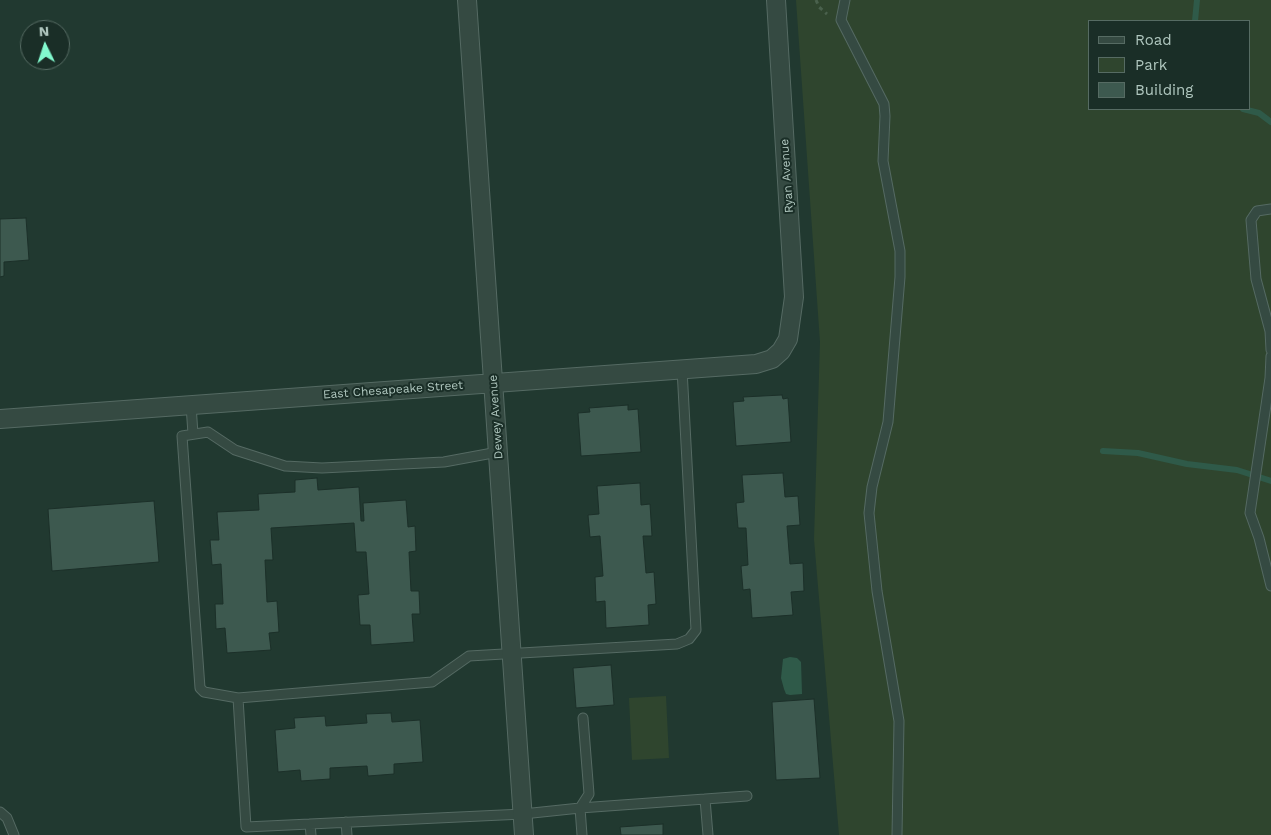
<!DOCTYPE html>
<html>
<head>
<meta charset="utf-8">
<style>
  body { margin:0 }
  #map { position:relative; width:1271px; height:835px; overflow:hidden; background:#213930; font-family:"Work Sans",sans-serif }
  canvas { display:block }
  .legend { position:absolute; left:1088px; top:20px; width:162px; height:90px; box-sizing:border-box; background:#1a2e27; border:1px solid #566b63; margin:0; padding:6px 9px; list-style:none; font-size:15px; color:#afc6be }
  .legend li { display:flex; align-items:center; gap:10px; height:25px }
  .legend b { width:25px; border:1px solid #566b63 }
  .north { position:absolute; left:20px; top:20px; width:50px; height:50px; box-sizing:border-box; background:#1a2e27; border:1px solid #566b63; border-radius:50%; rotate:356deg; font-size:14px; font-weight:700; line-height:20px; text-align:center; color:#afc6be }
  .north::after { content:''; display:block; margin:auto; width:18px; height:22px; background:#82f9ce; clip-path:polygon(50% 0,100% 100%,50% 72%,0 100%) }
</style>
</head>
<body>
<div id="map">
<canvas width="1271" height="835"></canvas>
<ul class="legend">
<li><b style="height:6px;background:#354a42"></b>Road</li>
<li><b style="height:14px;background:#2f452e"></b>Park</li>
<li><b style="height:14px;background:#3d594f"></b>Building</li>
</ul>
<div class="north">N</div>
</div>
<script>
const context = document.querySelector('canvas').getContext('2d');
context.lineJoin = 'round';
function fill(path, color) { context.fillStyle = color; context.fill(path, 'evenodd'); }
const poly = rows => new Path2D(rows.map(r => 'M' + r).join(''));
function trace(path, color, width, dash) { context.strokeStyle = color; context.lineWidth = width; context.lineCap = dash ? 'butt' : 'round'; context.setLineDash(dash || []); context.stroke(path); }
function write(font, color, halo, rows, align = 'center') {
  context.font = font + ' "Work Sans",sans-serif'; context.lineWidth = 4; context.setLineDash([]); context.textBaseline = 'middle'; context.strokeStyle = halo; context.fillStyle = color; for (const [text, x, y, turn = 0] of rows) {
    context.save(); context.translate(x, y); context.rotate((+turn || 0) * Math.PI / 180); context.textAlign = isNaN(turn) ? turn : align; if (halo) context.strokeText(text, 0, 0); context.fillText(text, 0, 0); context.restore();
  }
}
const green = poly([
  [796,0,1271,0,1271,835,839,835,814,539,820,342],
  [1090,21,1250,21,1250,109,1090,109],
  [666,696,669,758,632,760,629,698]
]);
const water = poly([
  [790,657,797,658,801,662,802,694,790,695,786,694,784,689,781,678,783,659]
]);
const stream = poly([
  [1195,21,1197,0],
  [1243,109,1259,113,1271,122],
  [1103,451,1138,453,1187,464,1237,470,1271,481]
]);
const building = poly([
  [26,218,29,260,4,262,4,276,0,277,0,219,26,218],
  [782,395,783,399,788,398,791,442,736,446,733,402,744,401,743,397,782,395],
  [628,405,628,410,638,409,641,452,581,456,578,413,590,412,589,408,628,405],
  [783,473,785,497,798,496,800,525,787,526,790,564,803,563,804,591,791,592,793,615,752,618,750,589,743,590,741,566,748,565,746,528,738,528,736,503,744,502,742,475,783,473],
  [317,478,318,490,359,487,361,521,364,521,363,503,406,500,408,527,415,526,416,551,409,552,411,591,419,591,420,614,412,614,414,642,371,645,370,625,360,625,358,595,369,594,366,552,356,552,354,523,271,528,273,560,265,560,267,602,277,601,279,632,269,633,271,650,227,653,225,628,216,629,215,604,223,604,221,564,212,565,210,540,219,540,217,512,259,510,258,494,295,492,295,480,317,478],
  [640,483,641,505,650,504,652,536,643,536,646,573,654,572,656,604,648,605,649,625,606,628,605,601,596,602,595,577,603,576,600,536,590,537,588,515,599,514,597,486,640,483],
  [154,501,159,562,52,571,48,509,154,501],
  [611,665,614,705,576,708,573,668,611,665],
  [814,699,820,778,776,780,772,702,814,699],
  [391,713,392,722,420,720,423,762,394,764,394,774,368,776,367,766,330,768,330,779,301,781,300,770,278,772,275,730,295,728,294,718,325,716,326,726,367,723,366,714,391,713],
  [663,824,663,835,621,835,620,827,663,824]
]);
const path = poly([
  [816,0,819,7,827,14]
]);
const lane = poly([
  [845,0,841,20,884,104,885,116,883,161,900,251,900,277,888,422,872,487,869,513,877,591,899,721,897,835],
  [1271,209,1257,211,1251,220,1256,279,1270,331,1271,350],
  [1271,356,1270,378,1250,513,1259,538,1271,586],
  [191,405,193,434],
  [498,452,444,462,322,468,285,466,235,450,208,432,182,436,200,688,204,692,238,698,432,682,469,656,677,644,689,639,696,630,682,369],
  [238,698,246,827,523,814,580,808,582,835],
  [580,808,705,799],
  [580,808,589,794,583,718],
  [0,812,7,818,14,835],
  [346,822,347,835],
  [310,824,311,835],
  [708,835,705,799,747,796]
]);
const street = poly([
  [467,0,524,835],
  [0,419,756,364,772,359,781,351,788,339,794,297,776,0]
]);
const streetNames = [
  ["Ryan Avenue",787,176,-94],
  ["East Chesapeake Street",393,390,-4],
  ["Dewey Avenue",496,417,-94]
];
fill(green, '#2f452e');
fill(water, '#2f5a49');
trace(stream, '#2f5a49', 6);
fill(building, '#3d594f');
trace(building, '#1c3029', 1);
trace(lane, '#556a63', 11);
trace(street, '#556a63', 20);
trace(path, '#4a614d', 3, [4, 4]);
trace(lane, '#354a42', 9);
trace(street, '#354a42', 18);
write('12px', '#afc6be', '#1a2e27', streetNames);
</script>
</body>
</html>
